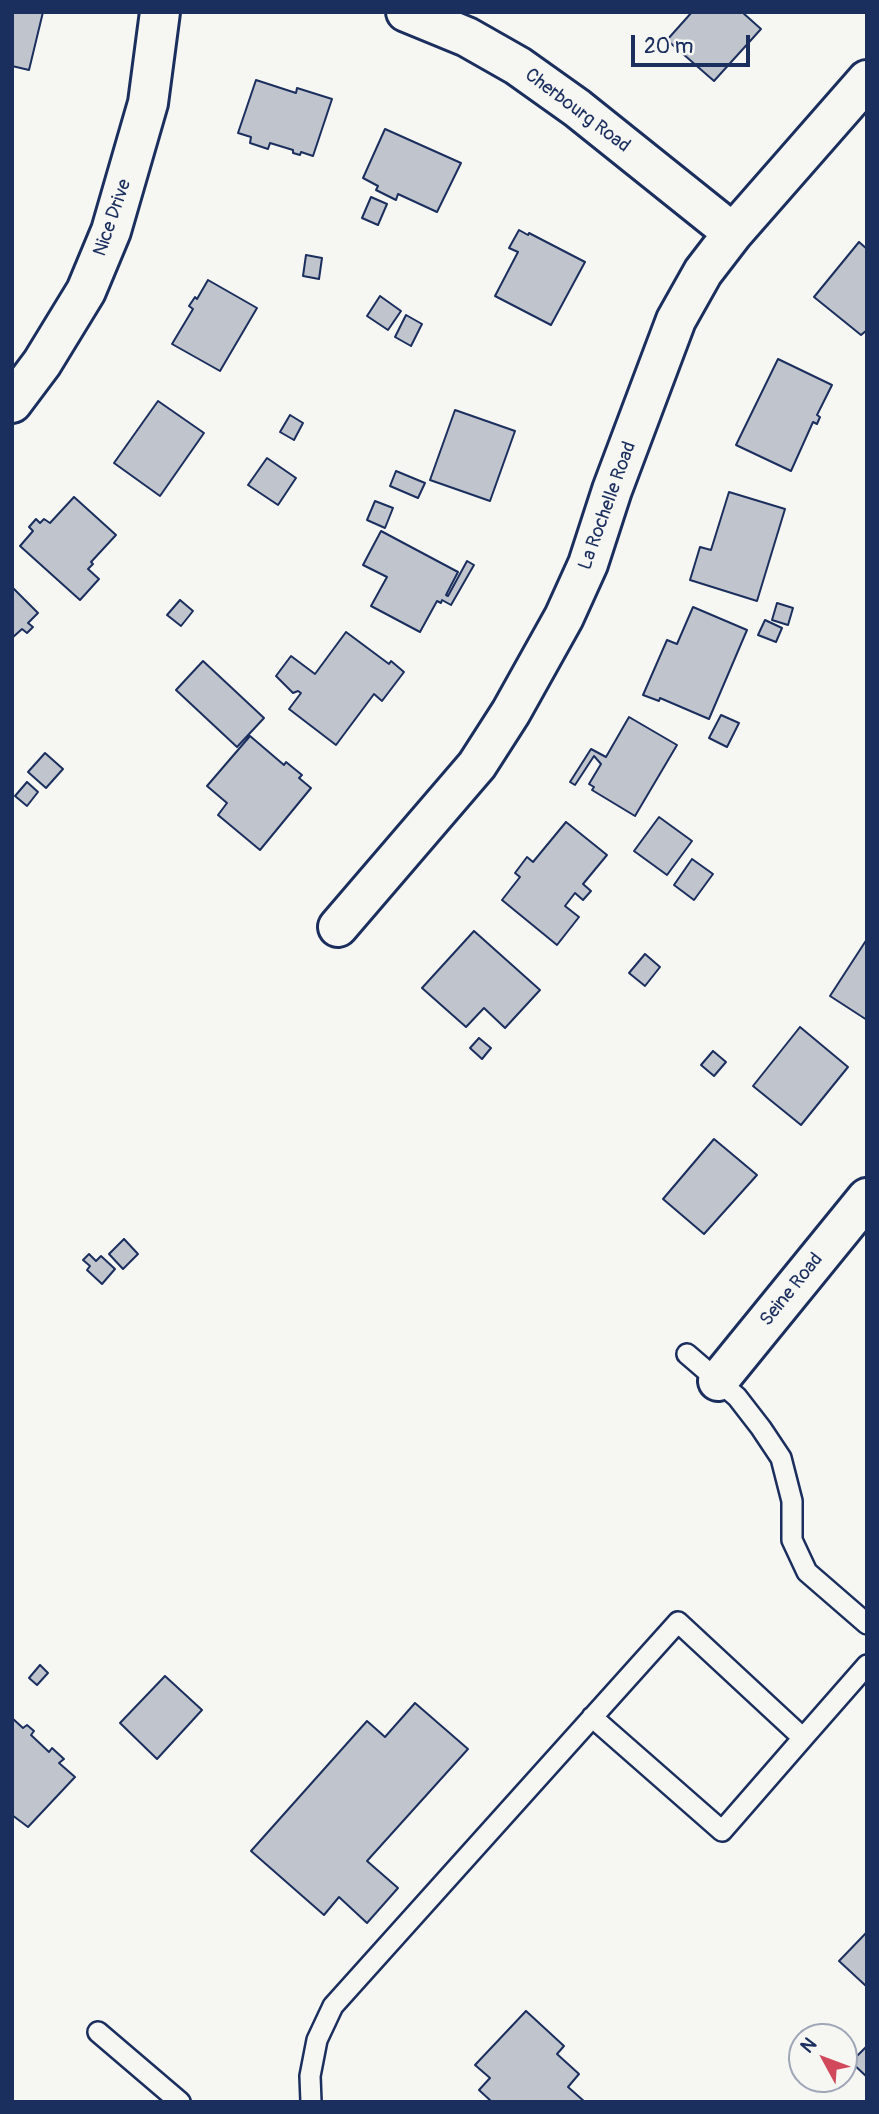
<!DOCTYPE html>
<html>
<head>
<meta charset="utf-8">
<style>
  body { margin:0 }
  #map { position:relative; width:879px; height:2114px; overflow:hidden; background:#f6f6f2; font-family:Pangolin,sans-serif }
  canvas { display:block }
  .frame { position:absolute; inset:0; border:14px solid #1b2f5e; pointer-events:none }
  .north { position:absolute; left:788px; top:2023px; width:70px; height:70px; box-sizing:border-box; background:#f6f6f2; border:2px solid #9ea6b7; border-radius:50%; rotate:311deg; font-size:19px; font-weight:700; line-height:28px; text-align:center; color:#1b2f5e }
  .north::after { content:''; display:block; margin:auto; width:24px; height:32px; background:#d1495b; clip-path:polygon(50% 0,100% 100%,50% 72%,0 100%) }
  .scale { position:absolute; left:631px; top:35px; width:119px; height:32px; box-sizing:border-box; border:4px solid #1b2f5e; border-top:0; padding-left:9px; font-size:21px; line-height:24px; white-space:nowrap; color:#1b2f5e; -webkit-text-stroke:5px #f6f6f2; paint-order:stroke }
</style>
</head>
<body>
<div id="map">
<canvas width="879" height="2114"></canvas>
<div class="frame"></div>
<div class="north">N</div>
<div class="scale">20 m</div>
</div>
<script>
const context = document.querySelector('canvas').getContext('2d');
context.lineJoin = 'round';
function fill(path, color) { context.fillStyle = color; context.fill(path, 'evenodd'); }
const poly = rows => new Path2D(rows.map(r => 'M' + r).join(''));
function trace(path, color, width, dash) { context.strokeStyle = color; context.lineWidth = width; context.lineCap = dash ? 'butt' : 'round'; context.setLineDash(dash || []); context.stroke(path); }
function write(font, color, halo, rows, align = 'center') {
  context.font = font + ' Pangolin,sans-serif'; context.lineWidth = 7; context.setLineDash([]); context.textBaseline = 'middle'; context.strokeStyle = halo; context.fillStyle = color; for (const [text, x, y, turn = 0] of rows) {
    context.save(); context.translate(x, y); context.rotate((+turn || 0) * Math.PI / 180); context.textAlign = isNaN(turn) ? turn : align; if (halo) context.strokeText(text, 0, 0); context.fillText(text, 0, 0); context.restore();
  }
}
const building = poly([
  [12,12,43,12,29,70,12,66,12,12],
  [692,12,742,12,761,29,714,81,667,40,692,12],
  [256,80,296,93,297,88,332,99,313,156,301,152,300,155,293,153,293,150,270,143,268,149,250,143,251,137,238,133,256,80],
  [385,129,461,163,437,212,398,194,396,200,376,190,378,186,363,178,385,129],
  [371,197,387,204,378,225,362,218,371,197],
  [519,230,528,235,529,233,585,262,551,325,495,296,518,252,509,248,519,230],
  [859,242,867,249,867,330,861,335,814,297,859,242],
  [306,255,322,258,319,279,303,276,306,255],
  [208,280,257,308,220,371,172,344,193,309,189,306,195,297,197,299,208,280],
  [380,296,401,311,388,330,367,316,380,296],
  [406,315,422,324,411,346,395,337,406,315],
  [778,359,832,385,817,415,820,417,817,424,813,422,791,471,736,445,778,359],
  [158,401,204,433,160,496,114,463,158,401],
  [455,410,515,431,490,501,430,480,455,410],
  [290,415,303,423,294,440,280,432,290,415],
  [267,458,296,478,278,505,248,485,267,458],
  [396,471,425,483,418,498,390,486,396,471],
  [729,492,785,509,757,601,690,580,700,547,711,550,729,492],
  [74,497,116,535,91,562,93,564,88,569,99,579,80,600,20,546,33,531,29,527,36,519,40,523,44,519,50,523,74,497],
  [375,501,393,508,385,528,367,520,375,501],
  [381,531,458,572,446,595,448,596,467,561,474,565,451,605,442,600,441,603,437,601,420,632,371,606,387,577,363,565,381,531],
  [12,587,38,613,28,623,33,627,27,633,22,629,12,638,12,587],
  [180,600,193,611,181,626,167,615,180,600],
  [777,603,793,608,788,625,772,620,777,603],
  [693,607,747,630,709,719,660,698,659,701,643,695,667,640,677,644,693,607],
  [765,620,782,628,776,642,758,635,765,620],
  [346,632,389,664,391,661,404,672,382,701,374,694,336,745,289,709,301,693,298,691,293,693,276,676,291,656,315,674,346,632],
  [203,661,264,718,237,747,176,690,203,661],
  [721,715,739,723,727,747,709,738,721,715],
  [629,717,677,745,635,816,592,790,594,787,589,784,601,764,594,756,575,785,570,782,591,749,606,757,629,717],
  [250,736,284,765,286,762,302,775,299,778,311,788,260,850,218,815,227,803,207,786,250,736],
  [45,753,63,769,46,788,28,772,45,753],
  [27,782,38,792,27,806,15,796,27,782],
  [659,817,692,841,667,875,634,851,659,817],
  [566,822,607,855,583,884,591,891,583,900,575,893,565,906,579,917,557,945,502,900,520,877,515,873,527,857,533,862,566,822],
  [692,859,713,874,694,900,674,885,692,859],
  [474,931,540,990,505,1028,484,1008,466,1027,422,988,474,931],
  [867,939,867,1020,830,996,867,939],
  [645,954,660,967,645,986,629,973,645,954],
  [800,1027,848,1067,801,1125,753,1086,800,1027],
  [479,1038,491,1048,482,1059,470,1048,479,1038],
  [713,1051,726,1062,714,1076,701,1065,713,1051],
  [714,1139,757,1175,704,1234,663,1199,714,1139],
  [124,1239,138,1254,123,1269,109,1254,124,1239],
  [89,1254,96,1261,101,1256,115,1269,102,1284,87,1270,90,1266,83,1260,89,1254],
  [40,1665,48,1673,37,1685,29,1678,40,1665],
  [165,1676,202,1710,157,1759,120,1723,165,1676],
  [415,1703,468,1749,367,1861,398,1888,367,1923,339,1897,324,1915,251,1851,367,1721,385,1737,415,1703],
  [12,1718,23,1728,27,1725,34,1731,31,1735,49,1752,52,1748,64,1759,59,1763,75,1777,28,1827,12,1815,12,1718],
  [866,1933,867,1934,866,1986,839,1961,866,1933],
  [526,2011,564,2046,557,2054,579,2074,568,2087,585,2102,492,2102,479,2090,490,2078,475,2065,526,2011],
  [867,2046,867,2077,851,2062,867,2046]
]);
const lane = poly([
  [687,1354,737,1397,761,1428,781,1458,792,1501,792,1540,807,1572,867,1624],
  [592,1717,722,1831,803,1738],
  [98,2032,180,2102],
  [311,2102,310,2076,317,2040,333,2006,678,1622,803,1738,867,1665]
]);
const street = poly([
  [406,12,467,37,518,66,577,108,733,233],
  [12,403,42,363,86,291,111,231,148,103,160,12],
  [338,927,477,765,511,712,564,617,588,564,612,490,676,320,703,272,733,233,867,80],
  [718,1381,867,1198]
]);
const streetNames = [
  ["Cherbourg Road",577,111,37],
  ["Nice Drive",113,218,-71],
  ["La Rochelle Road",608,506,-70],
  ["Seine Road",792,1290,-51]
];
fill(building, '#c0c4cd');
trace(building, '#1b2f5e', 2);
trace(lane, '#1b2f5e', 24);
trace(street, '#1b2f5e', 44);
trace(lane, '#f6f6f2', 19);
trace(street, '#f6f6f2', 38);
write('19px', '#1b2f5e', '#f6f6f2', streetNames);
</script>
</body>
</html>
